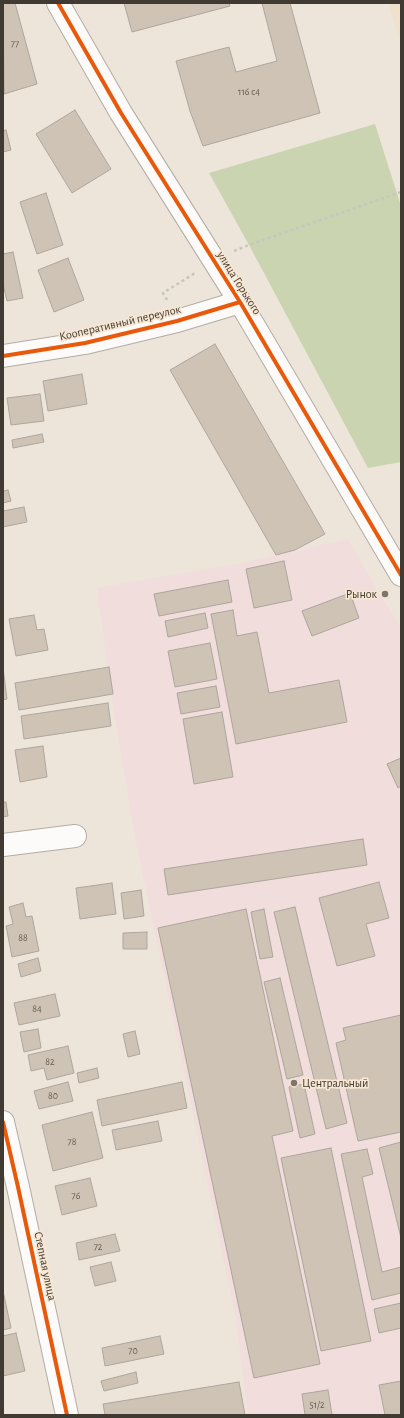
<!DOCTYPE html>
<html>
<head>
<meta charset="utf-8">
<style>
  body { margin:0 }
  #map { position:relative; width:404px; height:1418px; overflow:hidden; background:#eee5da; font-family:"Alegreya Sans",sans-serif }
  canvas { display:block }
  .frame { position:absolute; inset:0; border:4px solid #403a32; pointer-events:none }
</style>
</head>
<body>
<div id="map">
<canvas width="404" height="1418"></canvas>
<div class="frame"></div>
</div>
<script>
const context = document.querySelector('canvas').getContext('2d');
context.lineJoin = 'round';
function fill(path, color) { context.fillStyle = color; context.fill(path, 'evenodd'); }
const poly = rows => new Path2D(rows.map(r => 'M' + r).join(''));
function trace(path, color, width, dash) { context.strokeStyle = color; context.lineWidth = width; context.lineCap = dash ? 'butt' : 'round'; context.setLineDash(dash || []); context.stroke(path); }
function write(font, color, halo, rows, align = 'center') {
  context.font = font + ' "Alegreya Sans",sans-serif'; context.lineWidth = 3.5; context.setLineDash([]); context.textBaseline = 'middle'; context.strokeStyle = halo; context.fillStyle = color; for (const [text, x, y, turn = 0] of rows) {
    context.save(); context.translate(x, y); context.rotate((+turn || 0) * Math.PI / 180); context.textAlign = isNaN(turn) ? turn : align; if (halo) context.strokeText(text, 0, 0); context.fillText(text, 0, 0); context.restore();
  }
}
const commercial = poly([
  [348,539,378,591,401,627,401,1415,248,1415,236,1319,137,847,114,713,97,588,241,563]
]);
const built = poly([
  [388,3,401,3,401,46]
]);
const green = poly([
  [375,124,401,206,401,462,368,468,249,245,209,173]
]);
const building = poly([
  [5,3,15,3,37,84,4,94,3,4,5,3],
  [124,3,229,3,230,6,132,32,124,3],
  [262,3,290,3,320,113,203,146,190,111,176,61,229,47,236,72,277,61,262,3],
  [75,110,111,169,72,193,36,134,75,110],
  [6,130,11,150,3,152,3,131,6,130],
  [46,193,63,245,37,254,20,202,46,193],
  [13,252,23,298,7,301,3,284,3,254,13,252],
  [68,258,84,300,54,312,38,270,68,258],
  [215,344,325,534,295,550,276,555,170,370,215,344],
  [82,374,87,404,48,411,43,381,82,374],
  [40,394,44,421,11,425,7,398,40,394],
  [42,434,44,442,13,448,12,440,42,434],
  [8,490,11,501,3,503,3,491,8,490],
  [24,507,27,522,3,527,3,511,24,507],
  [284,561,292,600,254,608,246,569,284,561],
  [228,580,232,602,159,616,154,594,228,580],
  [350,593,359,618,312,636,302,611,350,593],
  [233,610,237,636,257,632,269,693,339,680,347,722,236,744,211,614,233,610],
  [205,613,208,628,168,637,165,621,205,613],
  [34,615,37,630,44,629,48,650,16,656,9,619,34,615],
  [210,643,217,679,175,687,168,651,210,643],
  [109,667,113,694,19,710,15,683,109,667],
  [3,668,7,699,3,700,3,668],
  [216,686,220,707,181,714,177,693,216,686],
  [108,703,111,726,24,739,21,716,108,703],
  [222,712,233,777,194,784,183,719,222,712],
  [43,746,47,777,20,782,15,750,43,746],
  [401,758,401,786,398,788,387,764,401,758],
  [3,802,6,802,8,816,3,817,3,802],
  [363,839,367,865,168,895,164,869,363,839],
  [379,882,389,918,366,924,375,956,337,966,319,898,379,882],
  [112,883,116,914,80,919,76,888,112,883],
  [141,890,144,916,124,919,121,893,141,890],
  [23,903,26,917,32,916,39,951,12,957,6,926,13,924,9,907,23,903],
  [295,907,347,1123,326,1129,274,912,295,907],
  [246,909,293,1131,272,1136,320,1364,254,1378,158,928,246,909],
  [264,909,273,957,260,959,251,912,264,909],
  [147,932,147,949,123,949,123,933,147,932],
  [38,958,41,971,21,977,18,964,38,958],
  [280,978,303,1075,287,1079,264,982,280,978],
  [55,994,60,1016,19,1025,14,1003,55,994],
  [401,1015,401,1132,358,1141,336,1043,346,1040,343,1028,401,1015],
  [38,1029,41,1048,24,1052,20,1032,38,1029],
  [135,1031,140,1054,128,1057,123,1034,135,1031],
  [68,1046,74,1073,47,1080,44,1068,31,1071,28,1055,68,1046],
  [97,1068,99,1078,79,1083,77,1073,97,1068],
  [68,1082,73,1101,39,1109,34,1091,68,1082],
  [182,1082,187,1108,102,1126,97,1100,182,1082],
  [304,1084,315,1134,300,1138,289,1087,304,1084],
  [92,1112,103,1158,53,1171,42,1125,92,1112],
  [158,1121,162,1141,116,1150,112,1130,158,1121],
  [401,1142,401,1238,379,1148,401,1142],
  [331,1148,371,1341,321,1351,281,1158,331,1148],
  [367,1149,373,1174,362,1177,382,1272,401,1267,401,1293,372,1300,341,1154,367,1149],
  [90,1178,97,1206,62,1215,55,1186,90,1178],
  [115,1234,120,1251,79,1260,76,1243,115,1234],
  [111,1262,116,1281,95,1286,90,1267,111,1262],
  [3,1291,11,1328,3,1330,3,1291],
  [401,1303,401,1328,379,1333,374,1309,401,1303],
  [16,1333,25,1371,3,1376,3,1336,16,1333],
  [160,1336,164,1354,105,1366,102,1348,160,1336],
  [136,1372,138,1383,104,1391,101,1381,136,1372],
  [401,1381,401,1415,385,1415,379,1385,401,1381],
  [239,1382,245,1415,105,1415,103,1404,239,1382],
  [328,1390,332,1415,305,1415,302,1394,328,1390]
]);
const path = poly([
  [234,251,249,245,401,192],
  [167,300,163,293,195,273]
]);
const minor = poly([
  [58,3,121,113,240,302,401,575],
  [3,356,85,343,177,321,240,302],
  [3,845,75,836],
  [3,1122,18,1187,67,1415]
]);
const cycleway = poly([
  [58,3,121,113,240,302,401,575],
  [3,356,85,343,177,321,240,302],
  [3,1122,18,1187,67,1415]
]);
const markers = [
  [385,594,4,"#7d766d"],
  [294,1083,4,"#7d766d"]
];
const numberNames = [
  ["77",15,44],
  ["116 с4",249,92],
  ["88",23,938],
  ["84",37,1009],
  ["82",50,1062],
  ["80",53,1096],
  ["78",72,1142],
  ["76",76,1196],
  ["72",98,1247],
  ["70",133,1351],
  ["51/2",317,1405]
];
const streetNames = [
  ["улица Горького",239,283,58],
  ["Кооперативный переулок",120,323,-13],
  ["Степная улица",45,1266,78]
];
const poiNames = [
  ["Рынок",377,594],
  ["Центральный",302,1083,"left"]
];
fill(commercial, '#f0dddc');
fill(built, '#f0e1cd');
fill(green, '#cad4b1');
fill(building, '#cfc3b5');
trace(building, '#ada69e', 1);
trace(minor, '#b3aca4', 24);
trace(path, '#c8c6c0', 2.5, [3, 3]);
trace(minor, '#fcfbf9', 22);
trace(cycleway, '#e8590c', 4);
for (const [x, y, r, color] of markers) { const dot = new Path2D(); dot.arc(x, y, r, 0, 2 * Math.PI); context.fillStyle = color; context.fill(dot); trace(dot, '#f6e6d2', 1.5); }
write('10px', '#645c53', null, numberNames);
write('12px', '#403a32', '#f6e6d2', streetNames);
write('12px', '#403a32', '#f6e6d2', poiNames, 'right');
</script>
</body>
</html>
